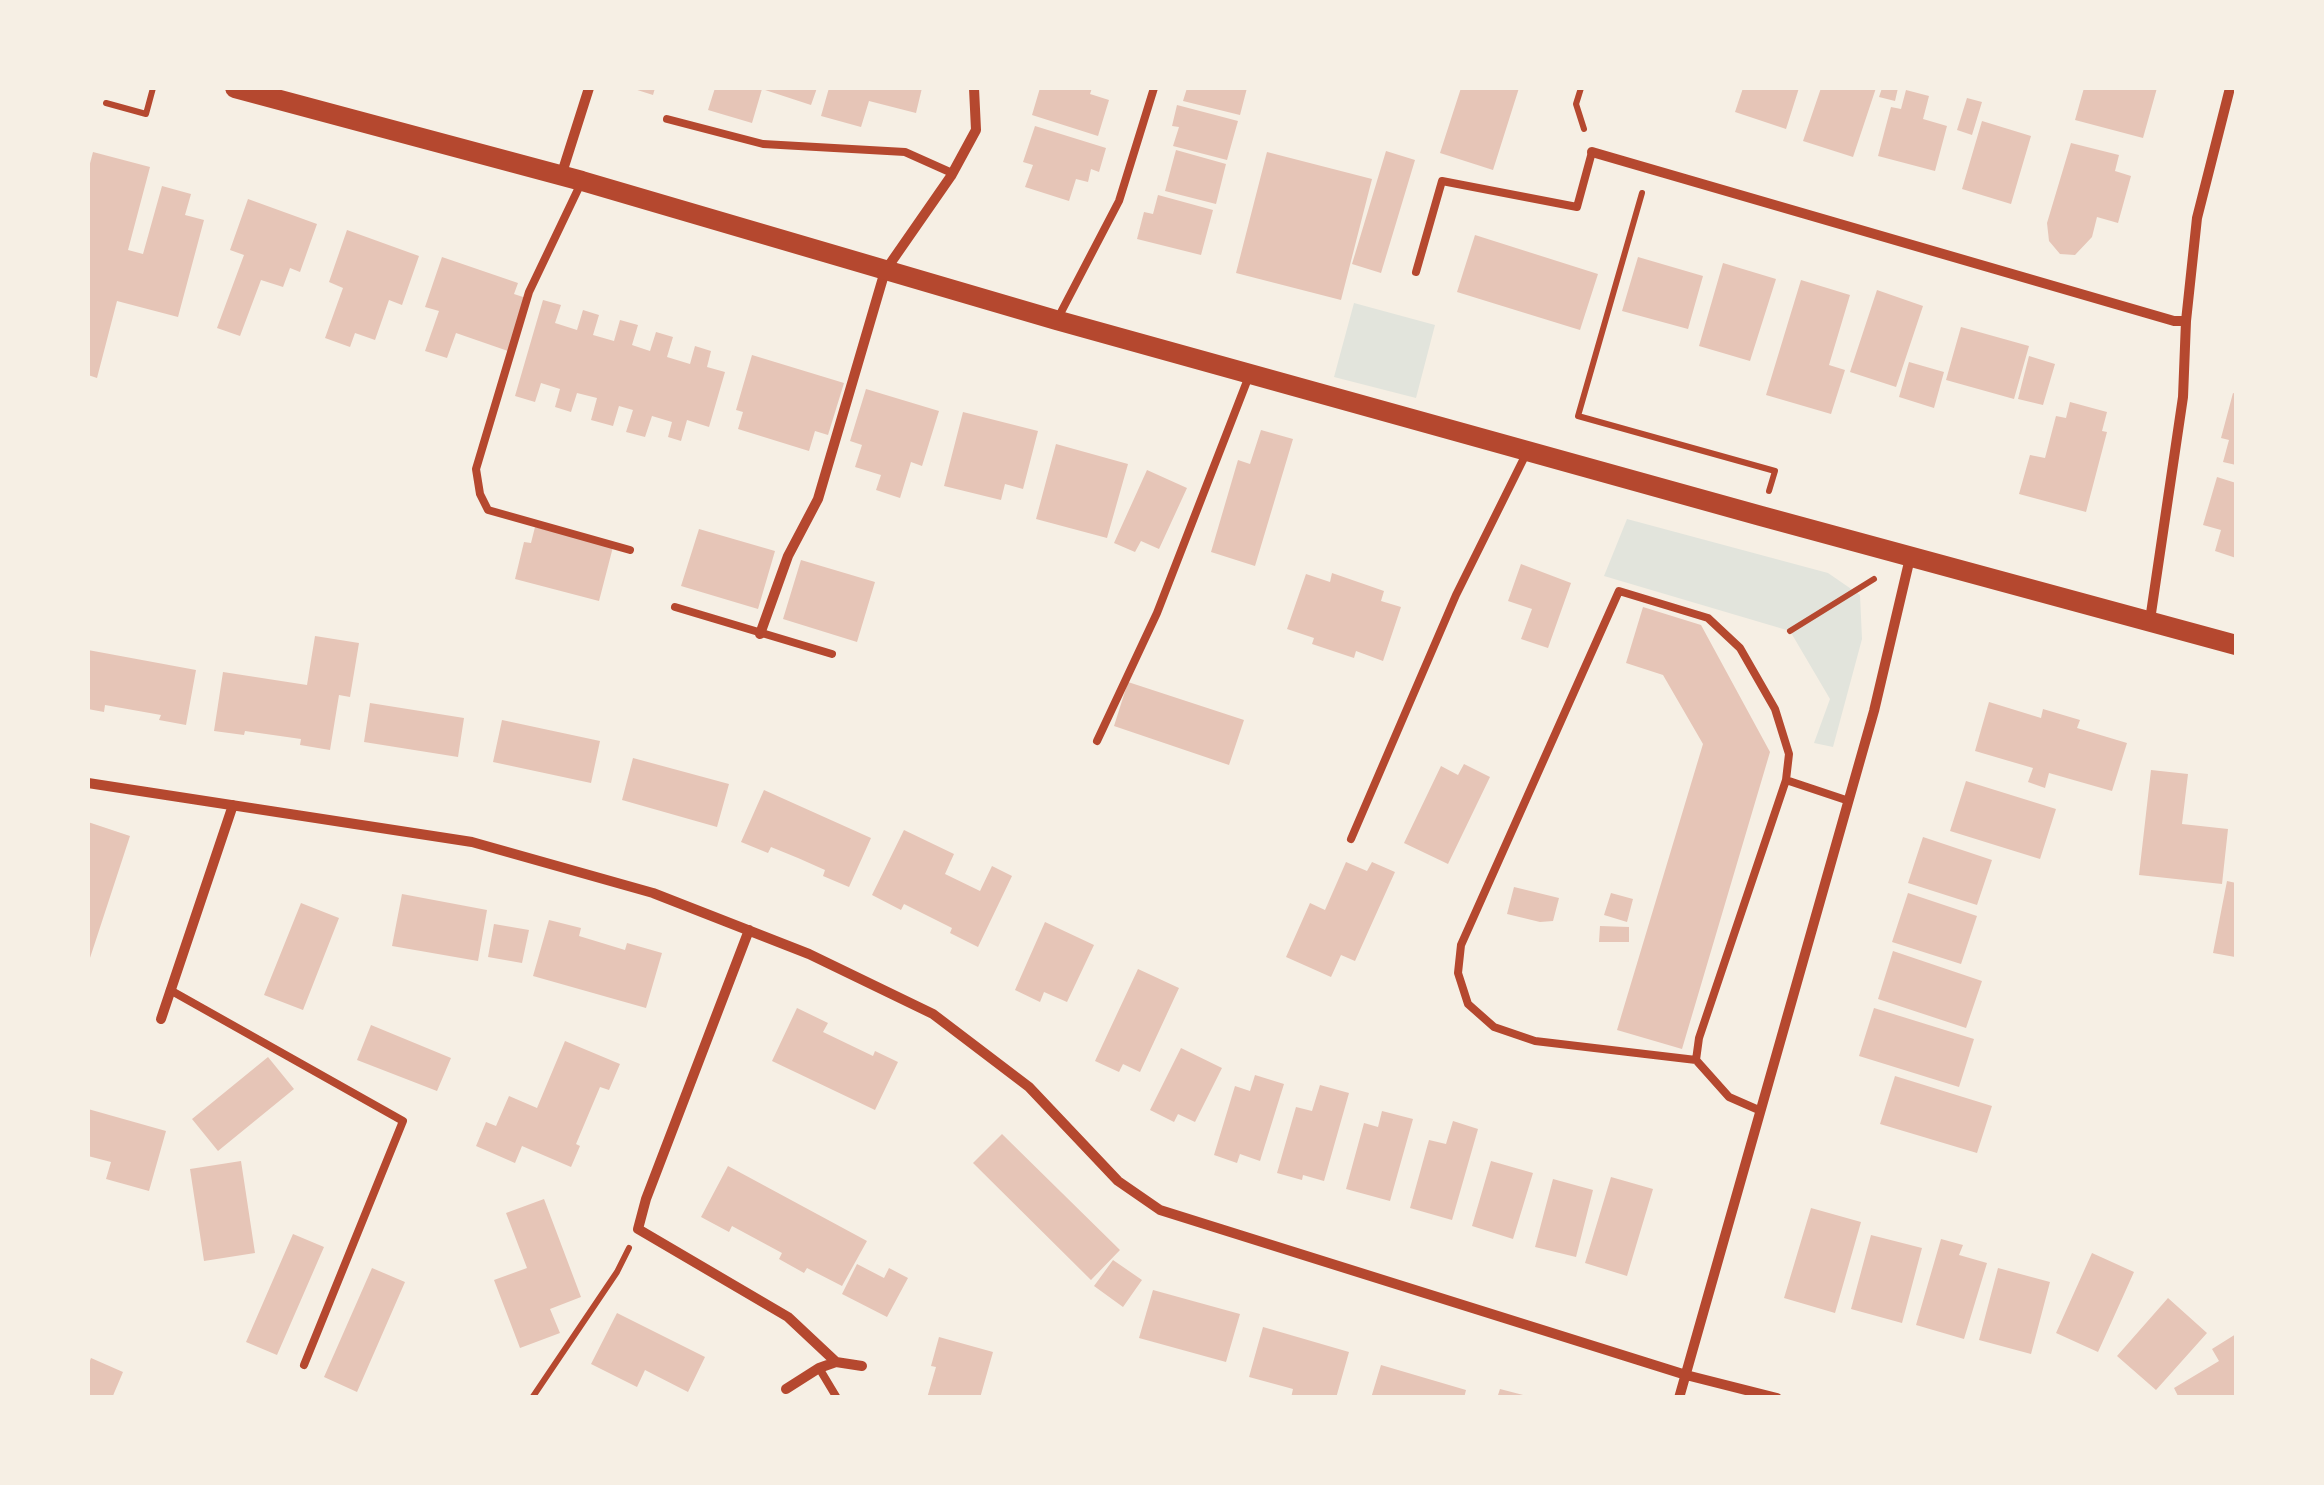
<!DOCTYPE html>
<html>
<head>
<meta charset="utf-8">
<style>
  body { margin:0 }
  #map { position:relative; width:2324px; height:1485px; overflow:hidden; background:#f6efe4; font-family:"Work Sans",sans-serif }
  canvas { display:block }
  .frame { position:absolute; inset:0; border:90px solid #f6efe4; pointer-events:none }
</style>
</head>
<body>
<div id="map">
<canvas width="2324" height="1485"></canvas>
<div class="frame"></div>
</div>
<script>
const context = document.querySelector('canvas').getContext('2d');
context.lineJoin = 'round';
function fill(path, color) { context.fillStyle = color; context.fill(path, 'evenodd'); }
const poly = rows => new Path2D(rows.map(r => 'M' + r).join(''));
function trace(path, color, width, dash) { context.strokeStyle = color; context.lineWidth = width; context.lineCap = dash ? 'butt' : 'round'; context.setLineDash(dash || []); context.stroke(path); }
const green = poly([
  [1354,303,1435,325,1416,398,1334,377],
  [1627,519,1828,573,1860,595,1862,639,1833,747,1814,743,1830,699,1790,631,1604,576]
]);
const building = poly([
  [631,88,655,88,653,95],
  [715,88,817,88,811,105,762,89,752,123,708,110],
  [829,88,922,88,916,113,869,101,861,127,821,116],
  [1040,88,1092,88,1090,94,1109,100,1098,136,1032,115],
  [1187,88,1247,88,1240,115,1183,101],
  [1461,88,1519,88,1493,170,1440,153],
  [1743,88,1799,88,1786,129,1735,112],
  [1821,88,1876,88,1853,157,1803,141],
  [1882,88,1898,88,1895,101,1879,97],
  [2084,88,2157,88,2143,138,2075,120],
  [1906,90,1929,96,1923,119,1947,126,1935,171,1878,156,1891,107,1901,109],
  [1967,98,1982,102,1972,135,1957,130],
  [1177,105,1238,121,1227,160,1173,146,1179,127,1172,126],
  [1982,121,2031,136,2011,204,1962,189],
  [1035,126,1106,148,1099,172,1091,169,1088,182,1076,179,1069,201,1025,187,1033,165,1023,162],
  [2071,143,2119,155,2115,171,2131,176,2118,223,2097,217,2092,237,2075,255,2060,254,2049,241,2047,223],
  [1176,150,1226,164,1216,204,1165,191],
  [1386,151,1415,160,1381,273,1352,264],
  [93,152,150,167,128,250,143,254,162,186,191,194,185,215,204,220,178,317,117,301,97,378,88,375,88,171],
  [1267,152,1372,179,1341,300,1236,273],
  [1158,195,1213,210,1201,255,1137,239,1144,212,1153,214],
  [248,199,317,224,300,272,290,268,283,287,261,280,240,336,217,328,244,255,230,250],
  [347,230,419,256,402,305,389,300,375,340,355,333,350,347,325,338,343,288,329,282],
  [1475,235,1598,274,1580,330,1457,292],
  [442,257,518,283,514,294,526,298,508,351,456,333,447,358,425,351,439,311,425,307],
  [1638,257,1703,276,1688,329,1622,311],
  [1723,263,1776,279,1750,361,1699,346],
  [1801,280,1850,295,1829,365,1845,370,1831,414,1766,395],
  [1877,290,1923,306,1896,387,1850,372],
  [543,300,561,305,555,323,577,330,583,310,599,315,593,335,614,341,620,320,638,325,632,345,650,351,656,332,673,337,667,357,690,364,695,346,711,351,707,367,725,372,709,427,687,420,681,441,668,437,672,422,652,416,645,437,626,432,633,410,619,406,613,426,591,420,597,398,577,393,571,412,555,407,560,389,541,383,535,402,515,396],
  [1961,327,2029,346,2014,399,1946,380],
  [752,355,844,383,828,435,815,431,809,451,738,429,743,412,736,410],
  [2029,356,2055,364,2043,405,2018,399],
  [1909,362,1944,372,1934,408,1899,397],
  [866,389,939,411,922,466,911,462,900,498,876,490,881,475,855,467,862,445,850,441],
  [2233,393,2236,394,2236,465,2223,462,2229,440,2221,438],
  [2070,402,2107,412,2102,431,2107,432,2086,512,2019,494,2030,455,2045,458,2056,416,2066,418],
  [963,412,1038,431,1023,489,1005,484,1001,500,944,486],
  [1261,430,1293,439,1255,566,1211,552,1238,460,1250,464],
  [1056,444,1128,464,1107,538,1036,519],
  [1147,470,1187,488,1159,549,1141,541,1135,552,1114,543],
  [2217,477,2236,483,2236,558,2215,551,2221,530,2203,525],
  [535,527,613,547,599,601,515,579,524,542,531,543],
  [699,529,775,551,758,609,681,586],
  [801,560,875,582,857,642,783,619],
  [1521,564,1571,583,1548,648,1521,639,1532,609,1508,601],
  [1332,573,1384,591,1381,601,1401,607,1383,661,1356,651,1354,658,1312,644,1314,638,1287,629,1306,574,1330,582],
  [1643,607,1701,625,1770,752,1682,1049,1617,1030,1703,744,1663,675,1626,663],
  [315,636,359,643,350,697,339,695,330,750,300,745,301,739,245,731,244,735,214,731,223,672,307,685],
  [88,650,196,670,186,725,159,720,161,715,105,705,104,712,88,709],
  [1128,682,1244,720,1229,765,1114,726],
  [1989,702,2041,718,2043,709,2080,720,2077,728,2127,743,2112,791,2049,773,2045,788,2028,782,2033,768,1975,751],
  [370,703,464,718,458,757,364,742],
  [502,720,600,741,591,783,493,762],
  [633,758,729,784,717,827,622,800],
  [1464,764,1490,777,1448,864,1404,843,1441,766,1458,775],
  [2151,770,2188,774,2182,824,2228,829,2222,884,2139,875],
  [1966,781,2056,809,2040,859,1950,831],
  [764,790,871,838,849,887,823,876,825,870,798,858,771,847,768,853,741,842],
  [88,822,130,836,88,964],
  [904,830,954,854,945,874,980,891,992,866,1012,876,978,947,950,933,952,928,904,904,901,910,872,895],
  [1923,837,1992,860,1977,905,1908,883],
  [1346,862,1367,871,1372,862,1395,872,1355,961,1341,955,1331,977,1286,957,1310,903,1325,910],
  [2227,881,2236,883,2235,957,2213,953],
  [1514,887,1559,898,1553,921,1540,922,1507,914],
  [1611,893,1633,899,1627,922,1604,915],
  [1908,893,1977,916,1961,964,1892,942],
  [402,894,487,910,478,961,392,946],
  [301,903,339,918,303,1010,264,995],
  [549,920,581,928,579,936,625,950,627,943,662,953,646,1008,533,976],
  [1045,922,1094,945,1067,1002,1044,992,1040,1002,1015,990],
  [494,924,529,930,522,963,488,957],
  [1600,926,1629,927,1629,942,1599,942],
  [1893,951,1982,981,1966,1028,1878,999],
  [1138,969,1179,988,1140,1072,1123,1064,1119,1072,1095,1061],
  [797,1008,828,1023,823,1032,873,1056,875,1051,898,1062,875,1110,772,1061],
  [1874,1008,1974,1039,1959,1087,1859,1056],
  [371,1025,451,1058,437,1091,357,1060],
  [565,1041,620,1064,609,1090,600,1087,576,1144,580,1146,571,1167,522,1146,515,1163,476,1146,486,1122,496,1126,509,1096,537,1108],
  [1181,1048,1222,1068,1195,1122,1178,1114,1174,1122,1150,1110],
  [268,1057,294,1089,218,1151,192,1119],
  [1255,1075,1284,1084,1260,1161,1240,1154,1237,1163,1214,1155,1235,1086,1250,1091],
  [1895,1076,1992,1106,1977,1153,1880,1124],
  [1320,1085,1349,1093,1324,1181,1303,1175,1302,1180,1277,1173,1296,1107,1312,1111],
  [88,1109,166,1131,149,1191,106,1179,111,1162,88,1156],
  [1382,1111,1413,1119,1390,1201,1346,1189,1364,1123,1378,1127],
  [1453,1121,1478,1129,1452,1220,1410,1208,1429,1140,1446,1144],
  [1002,1134,1120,1250,1091,1280,973,1163],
  [241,1161,255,1253,204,1261,190,1169],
  [1491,1161,1533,1173,1513,1239,1472,1226],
  [728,1166,867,1241,842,1286,807,1268,804,1273,779,1259,782,1253,732,1226,729,1232,701,1217],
  [1611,1177,1653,1189,1627,1276,1585,1263],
  [1553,1179,1593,1190,1576,1257,1535,1247],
  [544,1199,581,1297,550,1309,560,1333,520,1348,494,1280,527,1268,506,1213],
  [1811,1208,1861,1222,1835,1313,1784,1298],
  [293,1234,324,1247,277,1355,246,1342],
  [1871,1235,1922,1248,1902,1323,1851,1309],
  [1941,1239,1963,1245,1959,1255,1987,1263,1964,1339,1916,1325],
  [2092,1253,2134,1272,2098,1352,2056,1333],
  [1113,1260,1142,1280,1123,1307,1094,1286],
  [857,1264,884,1278,889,1268,908,1278,887,1317,842,1294],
  [372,1268,405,1282,357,1392,324,1377],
  [1998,1268,2050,1282,2031,1354,1979,1340],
  [1153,1290,1240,1314,1226,1362,1139,1338],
  [2168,1298,2207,1333,2156,1390,2117,1356],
  [617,1313,705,1357,688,1392,645,1370,637,1387,591,1364],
  [1263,1327,1349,1352,1336,1398,1291,1398,1293,1389,1249,1377],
  [2236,1334,2236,1398,2179,1398,2174,1388,2219,1361,2212,1349],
  [939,1337,993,1352,980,1398,927,1398,936,1367,931,1366],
  [91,1358,123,1372,112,1398,88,1398,88,1366],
  [1381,1365,1466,1390,1464,1398,1371,1398],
  [1500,1389,1527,1396,1527,1398,1497,1398]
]);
const path = poly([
  [1581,88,1576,104,1584,129],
  [106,103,146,114,153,88],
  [1642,193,1578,416,1775,471,1769,491],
  [1790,631,1874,579],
  [532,1398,617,1272,629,1248]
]);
const service = poly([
  [667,119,763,144,905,152,952,173],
  [582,181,529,292,476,469,480,494,488,510,630,550],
  [1416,272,1442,181,1577,207,1592,152],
  [1059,316,1119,201,1154,88],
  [675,607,832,654],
  [1097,741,1157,613,1249,376],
  [1786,780,1849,801],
  [1351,839,1456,595,1526,454],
  [170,990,403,1121,304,1365],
  [1696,1060,1535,1041,1494,1027,1468,1004,1458,973,1461,945,1619,591,1708,618,1740,648,1775,709,1789,754,1786,780,1699,1038,1696,1060,1729,1097,1761,1111],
  [819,1368,837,1398]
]);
const minor = poly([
  [1592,152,2174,321,2186,321],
  [561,176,589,88],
  [2150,620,2183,397,2186,321,2197,218,2230,88],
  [760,634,788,556,818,499,885,271,951,176,976,130,974,88],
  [88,783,472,842,653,893,809,954,933,1014,1029,1087,1118,1181,1160,1210,1686,1375,1777,1398],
  [749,930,646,1199,638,1229,788,1317,836,1362],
  [161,1019,233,805],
  [786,1389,819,1368,836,1362,862,1366],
  [1679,1398,1874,711,1910,558]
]);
const secondary = poly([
  [235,88,582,181,1056,320,1761,516,2236,645]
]);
fill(green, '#e2e4dc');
fill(building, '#e6c5b7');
trace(path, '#b5482f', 6);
trace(service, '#b5482f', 8);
trace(minor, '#b5482f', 10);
trace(secondary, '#b5482f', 20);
</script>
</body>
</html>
